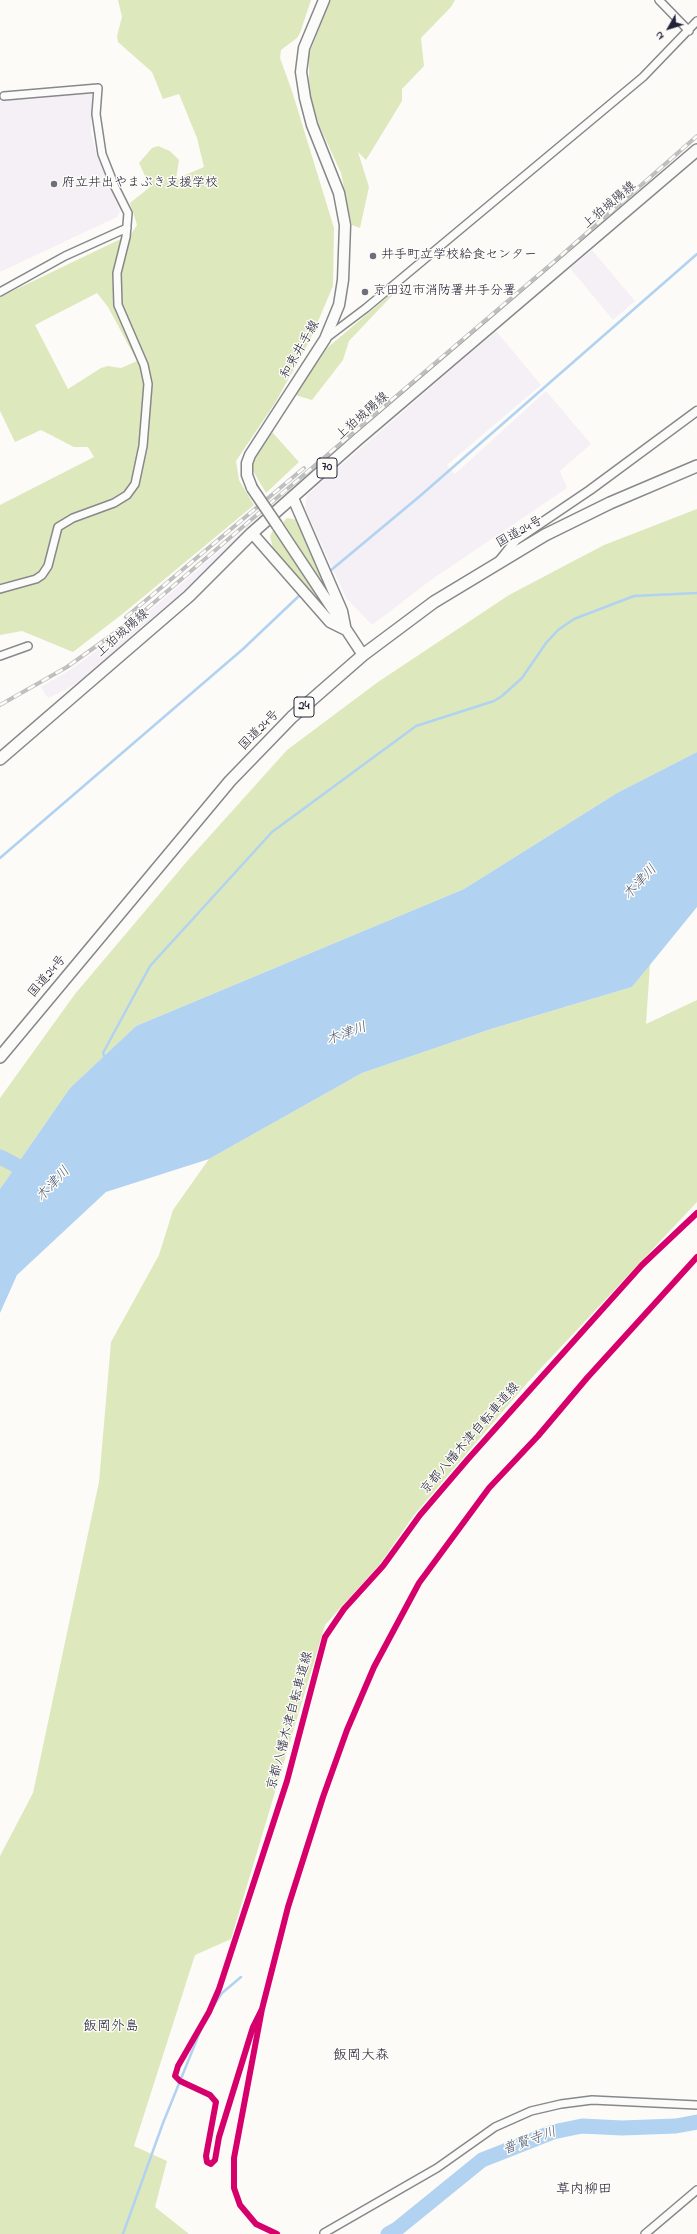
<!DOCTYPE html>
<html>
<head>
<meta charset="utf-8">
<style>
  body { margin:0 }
  #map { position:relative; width:697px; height:2234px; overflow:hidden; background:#fcfbf8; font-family:"Indie Flower",sans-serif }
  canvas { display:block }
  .north { position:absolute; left:649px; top:8px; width:40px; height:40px; -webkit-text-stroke:3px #fdfcf7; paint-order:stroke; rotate:231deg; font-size:11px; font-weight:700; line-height:16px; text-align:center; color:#22223b }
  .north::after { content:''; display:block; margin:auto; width:14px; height:18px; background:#22223b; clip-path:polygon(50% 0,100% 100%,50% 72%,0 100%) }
</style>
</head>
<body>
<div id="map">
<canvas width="697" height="2234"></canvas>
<div class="north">N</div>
</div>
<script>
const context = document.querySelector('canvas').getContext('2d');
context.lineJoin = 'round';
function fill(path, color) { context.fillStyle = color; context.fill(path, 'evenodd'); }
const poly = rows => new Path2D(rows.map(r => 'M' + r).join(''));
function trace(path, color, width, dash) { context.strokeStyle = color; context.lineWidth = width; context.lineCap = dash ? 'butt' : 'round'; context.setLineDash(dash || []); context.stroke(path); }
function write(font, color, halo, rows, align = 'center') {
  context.font = font + ' "Indie Flower","Klee One",sans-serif'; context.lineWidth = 3; context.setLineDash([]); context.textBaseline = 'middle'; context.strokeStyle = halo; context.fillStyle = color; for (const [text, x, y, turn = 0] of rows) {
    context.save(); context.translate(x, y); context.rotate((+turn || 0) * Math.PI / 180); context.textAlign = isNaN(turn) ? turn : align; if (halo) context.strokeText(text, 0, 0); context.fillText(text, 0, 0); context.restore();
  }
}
const built = poly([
  [92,92,91,133,97,156,120,211,117,217,0,272,0,100],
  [592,250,635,301,613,320,570,268],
  [496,331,541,385,447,465,455,474,546,391,591,444,560,471,567,488,431,580,372,625,346,598,305,508,307,495],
  [263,514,265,516,193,584,128,638,130,640,85,677,69,688,48,698,41,687,70,670,137,622]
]);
const green = poly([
  [118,0,311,0,300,33,297,38,281,50,280,58,292,91,334,228,333,286,310,340,275,403,236,461,239,480,254,505,125,612,73,652,22,631,0,635,0,505,94,457,88,447,74,447,41,430,15,442,0,411,0,297,131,234,137,225,130,203,150,187,139,163,152,148,158,146,170,151,179,160,176,179,204,167,197,138,179,94,163,99,152,72,118,42,117,36,122,17],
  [97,293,108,307,137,361,121,368,108,366,101,368,68,389,35,325],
  [330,0,455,0,451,7,421,38,424,66,402,89,402,101,366,160,358,152,369,187,360,228,352,225,341,173,319,125,309,91,309,54],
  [403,284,349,341,343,360,312,400,295,395,327,348],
  [272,432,299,462,266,493,253,471,253,464,260,447],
  [697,509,697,752,617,793,464,889,136,1026,70,1088,0,1189,0,1098,75,994,189,859,287,750,378,682,509,595,604,545],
  [287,518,297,520,326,581,323,584,283,522],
  [274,528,329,613,327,615,273,549,270,536],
  [650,964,646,1024,697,1000,697,1202,528,1382,414,1515,380,1564,325,1625,231,1939,195,1955,134,2146,167,2161,155,2207,189,2234,0,2234,0,1856,33,1793,99,1482,111,1342,159,1255,173,1210,209,1159,362,1073,491,1029,632,987]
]);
const water = poly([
  [697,752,697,907,632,987,491,1029,362,1073,209,1159,106,1192,17,1275,0,1313,0,1189,70,1088,136,1026,464,889,617,793]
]);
const stream = poly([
  [330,571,420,496,697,254],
  [0,858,243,649,301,594],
  [105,1058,103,1053,150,966,272,832,416,726,494,701,502,696,522,678,546,643,558,630,574,619,634,596,697,593],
  [123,2234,163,2123,206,2017,222,1993,241,1977]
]);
const river = poly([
  [0,1157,35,1175],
  [388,2234,397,2229,482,2160,553,2132,582,2126,622,2128,676,2126,697,2122]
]);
const minor = poly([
  [659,0,689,31],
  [0,292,65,256,127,228],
  [325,339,366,308,643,77,697,21],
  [0,589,36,579,42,575,48,566,58,527,73,518,114,503,127,495,135,484,143,446,148,384,144,365,118,305,117,273,126,237,128,213,115,187,102,154,96,114,98,88,4,96],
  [0,656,28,646],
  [324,2233,437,2168,495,2127,531,2111,561,2104,592,2100,697,2105],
  [645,2234,697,2190]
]);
const tertiary = poly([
  [500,560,516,540,590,490,697,411]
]);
const secondary = poly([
  [252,488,247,475,247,463,250,455,325,339,339,305,343,280,345,225,339,193,312,125,305,98,301,72,304,48,324,0],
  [293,498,342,611,345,626],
  [277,525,363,655],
  [252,533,330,622,344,629]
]);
const primary = poly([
  [0,759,189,596,252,533,357,440,697,150]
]);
const trunk = poly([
  [0,1057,230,781,292,717,363,655,434,602,545,535,610,503,697,466]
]);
const rail = poly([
  [126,617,304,468],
  [0,705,67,667,137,617,556,260,697,136]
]);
const secondaryBridge = poly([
  [252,488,277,525]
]);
const cycleway = poly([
  [262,2009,253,2027,219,2137,215,2160,211,2164,207,2162,206,2156,216,2102,210,2095,180,2081,175,2076,178,2066,209,2012,219,1989,287,1781,325,1637,344,1609,383,1566,420,1515,468,1459,642,1265,697,1213],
  [277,2234,256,2224,240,2205,234,2188,234,2158,262,2009,288,1907,323,1797,347,1730,374,1667,419,1583,489,1488,538,1436,587,1378,697,1257]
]);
const markers = [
  [54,184,4,"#6e6e7d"],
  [373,256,4,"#6e6e7d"],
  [365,292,4,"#6e6e7d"]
];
const shields = [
  [327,468,20],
  [304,707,20]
];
const shieldNames = [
  ["70",327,468],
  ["24",304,707]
];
const poiNames = [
  ["府立井出やまぶき支援学校",62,184],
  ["井手町立学校給食センター",381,256],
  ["京田辺市消防署井手分署",373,292]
];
const streetNames = [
  ["上狛城陽線",610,206,-40],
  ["和束井手線",301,350,-60],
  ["上狛城陽線",363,417,-41],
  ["国道24号",520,533,-29],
  ["上狛城陽線",123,634,-41],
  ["国道24号",260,731,-45],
  ["国道24号",48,977,-50],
  ["京都八幡木津自転車道線",471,1439,-49],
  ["京都八幡木津自転車道線",291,1721,-75]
];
const waterNames = [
  ["木津川",641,883,-47],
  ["木津川",347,1035,-20],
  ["木津川",54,1185,-47],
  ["普賢寺川",530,2142,-20]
];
const neighbourhoodNames = [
  ["飯岡外島",111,2028],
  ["飯岡大森",361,2057],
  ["草内柳田",584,2191]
];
fill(built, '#f4f0f5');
fill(green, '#dee8bd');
fill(water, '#b1d2f0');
trace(stream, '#b1d2f0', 2.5);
trace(river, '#b1d2f0', 15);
trace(minor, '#88888c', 10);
trace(tertiary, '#88888c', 11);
trace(secondary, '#88888c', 13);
trace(primary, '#88888c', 14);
trace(trunk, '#88888c', 14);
trace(minor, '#fbfbf9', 7);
trace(tertiary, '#fbfbf9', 8);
trace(secondary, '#fbfbf9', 10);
trace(primary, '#fbfbf9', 11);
trace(trunk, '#fbfbf9', 11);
trace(rail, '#bfbfc0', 4);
trace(rail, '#fdfcf7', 2.5, [8]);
trace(secondaryBridge, '#88888c', 13, []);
trace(secondaryBridge, '#fbfbf9', 10);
trace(cycleway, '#d6006c', 6);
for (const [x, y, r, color] of markers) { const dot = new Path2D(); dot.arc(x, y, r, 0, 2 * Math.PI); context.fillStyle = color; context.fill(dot); trace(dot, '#fdfcf7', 1.5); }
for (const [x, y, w] of shields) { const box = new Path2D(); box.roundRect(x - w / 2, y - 10, w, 20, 3); context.fillStyle = '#fdfcf7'; context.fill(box); trace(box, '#22223b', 1); }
write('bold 12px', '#22223b', null, shieldNames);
write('13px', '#22223b', '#fdfcf7', poiNames, 'left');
write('13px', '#22223b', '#fdfcf7', streetNames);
write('italic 14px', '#495a79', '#fdfcf7', waterNames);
write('14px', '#22223b', '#fdfcf7', neighbourhoodNames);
</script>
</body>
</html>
